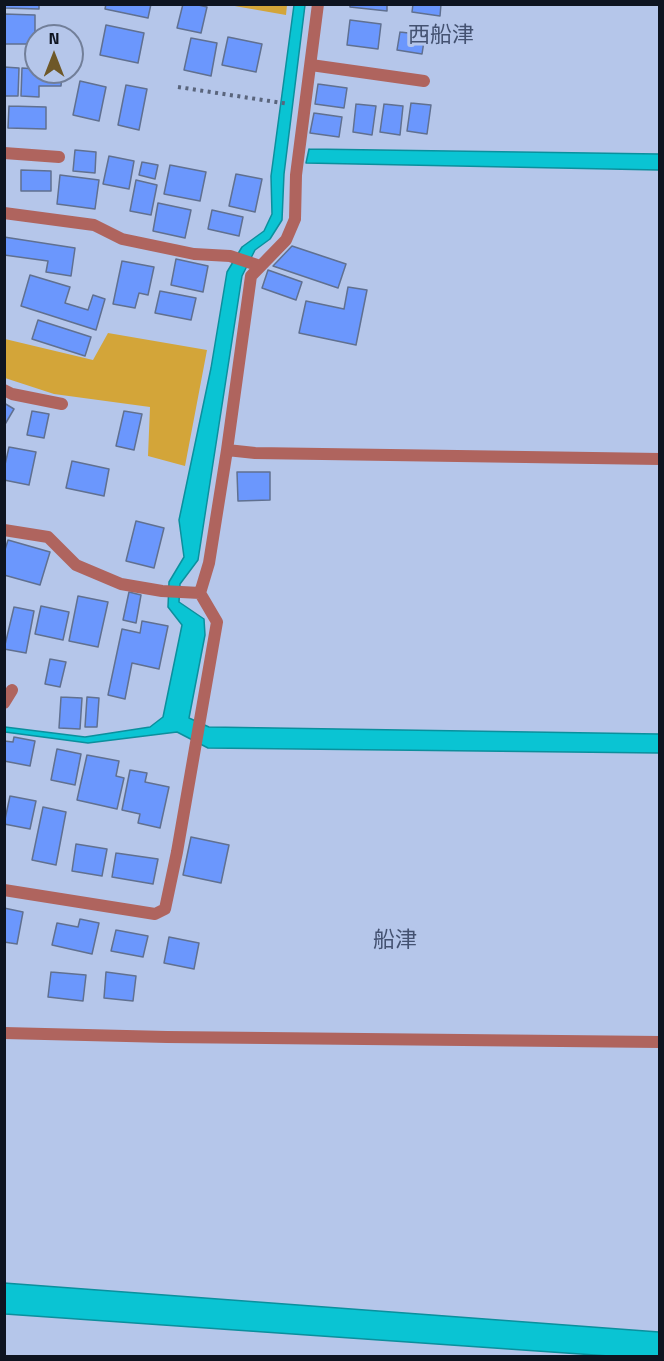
<!DOCTYPE html>
<html>
<head>
<meta charset="utf-8">
<style>
  body { margin:0 }
  #map { position:relative; width:664px; height:1361px; overflow:hidden; background:#b5c6ea; font-family:"Titillium Web",sans-serif }
  canvas { display:block }
  .frame { position:absolute; inset:0; border:6px solid #0e1420; pointer-events:none }
  .north { position:absolute; left:24px; top:24px; width:60px; height:60px; box-sizing:border-box; background:#b5c6ea; border:2px solid #727f99; border-radius:50%; rotate:0deg; font-size:16px; font-weight:700; line-height:24px; text-align:center; color:#0e1420 }
  .north::after { content:''; display:block; margin:auto; width:21px; height:27px; background:#6e5828; clip-path:polygon(50% 0,100% 100%,50% 72%,0 100%) }
</style>
</head>
<body>
<div id="map">
<canvas width="664" height="1361"></canvas>
<div class="frame"></div>
<div class="north">N</div>
</div>
<script>
const context = document.querySelector('canvas').getContext('2d');
context.lineJoin = 'round';
function fill(path, color) { context.fillStyle = color; context.fill(path, 'evenodd'); }
const poly = rows => new Path2D(rows.map(r => 'M' + r).join(''));
function trace(path, color, width, dash) { context.strokeStyle = color; context.lineWidth = width; context.lineCap = dash ? 'butt' : 'round'; context.setLineDash(dash || []); context.stroke(path); }
function write(font, color, halo, rows, align = 'center') {
  context.font = font + ' "Titillium Web","Noto Sans JP",sans-serif'; context.lineWidth = 6; context.setLineDash([]); context.textBaseline = 'middle'; context.strokeStyle = halo; context.fillStyle = color; for (const [text, x, y, turn = 0] of rows) {
    context.save(); context.translate(x, y); context.rotate((+turn || 0) * Math.PI / 180); context.textAlign = isNaN(turn) ? turn : align; if (halo) context.strokeText(text, 0, 0); context.fillText(text, 0, 0); context.restore();
  }
}
const green = poly([
  [229,5,287,4,287,5,286,15],
  [108,333,207,350,185,466,148,456,150,407,54,394,5,378,5,339,93,360]
]);
const water = poly([
  [294,5,305,5,284,174,282,220,270,239,255,250,242,276,198,560,180,584,179,602,204,619,205,635,189,718,209,727,659,734,659,753,208,748,177,732,88,743,5,732,5,727,85,737,150,727,163,717,182,625,168,607,169,582,184,557,179,520,211,368,227,272,242,247,264,231,272,214,271,176,294,5],
  [309,149,659,154,659,170,306,163,309,149],
  [4,1283,659,1332,659,1356,609,1356,5,1314,4,1283]
]);
const building = poly([
  [4,4,39,4,39,9,4,8,4,4],
  [106,4,151,4,148,18,105,9,106,4],
  [183,4,194,4,207,7,201,33,177,28,183,4],
  [350,4,387,4,387,11,350,7,350,4],
  [413,4,441,4,440,16,412,12,413,4],
  [4,14,35,15,35,44,4,44,4,14],
  [350,20,381,24,378,49,347,45,350,20],
  [106,25,144,33,138,63,100,55,106,25],
  [400,32,425,35,422,54,397,50,400,32],
  [228,37,262,44,256,72,222,65,228,37],
  [191,38,217,43,211,76,184,70,191,38],
  [4,67,19,68,18,96,4,96,4,67],
  [22,68,36,69,36,72,62,72,61,86,39,86,39,97,21,96,22,68],
  [80,81,106,87,99,121,73,115,80,81],
  [318,84,347,88,344,108,315,104,318,84],
  [126,85,147,89,139,130,118,125,126,85],
  [411,103,431,105,427,134,407,131,411,103],
  [356,104,376,106,372,135,353,132,356,104],
  [384,104,403,106,400,135,380,132,384,104],
  [9,106,46,107,46,129,8,128,9,106],
  [314,113,342,117,339,137,310,133,314,113],
  [75,150,96,152,95,173,73,171,75,150],
  [109,156,134,161,129,189,103,184,109,156],
  [142,162,158,165,155,179,139,175,142,162],
  [170,165,206,172,200,201,164,194,170,165],
  [21,170,51,171,51,191,21,191,21,170],
  [236,174,262,179,255,212,229,206,236,174],
  [60,175,99,180,95,209,57,204,60,175],
  [136,180,157,185,151,215,130,211,136,180],
  [158,203,191,210,185,238,153,231,158,203],
  [212,210,243,217,239,236,208,229,212,210],
  [4,237,75,248,71,276,46,272,48,261,4,255,4,237],
  [292,246,346,264,338,288,273,266,292,246],
  [176,259,208,266,203,292,171,285,176,259],
  [122,261,154,267,148,295,139,293,135,308,113,304,122,261],
  [268,270,302,282,296,300,262,288,268,270],
  [30,275,70,287,65,303,88,310,93,295,105,299,96,330,21,306,30,275],
  [348,287,367,290,356,345,299,333,306,301,344,309,348,287],
  [160,291,196,298,191,320,155,313,160,291],
  [38,320,91,337,85,356,32,339,38,320],
  [4,403,14,409,4,426,4,403],
  [32,411,49,414,44,438,27,435,32,411],
  [124,411,142,414,134,450,116,446,124,411],
  [9,447,36,452,29,485,4,480,4,469,9,447],
  [72,461,109,469,104,496,66,488,72,461],
  [237,472,270,472,270,500,238,501,237,472],
  [136,521,164,528,154,568,126,561,136,521],
  [8,540,50,552,40,585,4,575,4,553,8,540],
  [129,592,141,595,136,623,123,620,129,592],
  [78,596,108,602,98,647,69,641,78,596],
  [41,606,69,612,63,640,35,634,41,606],
  [14,607,34,611,26,653,4,649,14,607],
  [142,621,168,626,159,669,132,663,125,699,108,695,122,629,140,633,142,621],
  [50,659,66,662,60,687,45,684,50,659],
  [61,697,82,698,80,729,59,728,61,697],
  [87,697,99,698,97,727,85,727,87,697],
  [14,737,35,741,30,766,4,761,4,741,13,742,14,737],
  [57,749,81,754,75,785,51,780,57,749],
  [87,755,119,761,116,776,124,778,117,809,77,800,87,755],
  [130,770,147,773,145,782,169,787,160,828,138,823,140,814,122,810,130,770],
  [10,796,36,801,30,829,4,824,10,796],
  [43,807,66,812,56,865,32,860,43,807],
  [191,837,229,845,221,883,183,875,191,837],
  [76,844,107,849,102,876,72,871,76,844],
  [116,853,158,859,153,884,112,877,116,853],
  [4,908,23,912,17,944,4,942,4,908],
  [80,919,99,923,92,954,52,945,57,923,78,927,80,919],
  [116,930,148,936,143,957,111,951,116,930],
  [169,937,199,943,194,969,164,963,169,937],
  [51,972,86,975,83,1001,48,997,51,972],
  [106,972,136,976,133,1001,104,998,106,972]
]);
const path = poly([
  [178,87,289,104]
]);
const service = poly([
  [4,153,59,157]
]);
const minor = poly([
  [311,65,424,81],
  [4,213,94,225,122,239,194,254,230,256,260,266],
  [4,390,12,394,62,404],
  [227,450,255,453,660,459],
  [4,530,48,537,76,565,121,584,162,591,200,593,209,563,227,450,251,276,286,240,295,219,296,175,318,4],
  [4,703,12,690],
  [4,890,155,914,165,909,177,852,217,622,200,593],
  [4,1033,167,1037,660,1042]
]);
const neighbourhoodNames = [
  ["西船津",441,37],
  ["船津",395,942]
];
fill(green, '#d3a539');
fill(water, '#0ac4d3');
trace(water, '#0b8f9d', 1.5);
fill(building, '#6b97fd');
trace(building, '#607090', 1.5);
trace(path, '#5a657c', 4, [3, 4.5]);
trace(service, '#af645e', 12);
trace(minor, '#af645e', 12);
write('22px', '#445271', '#b5c6ea', neighbourhoodNames);
</script>
</body>
</html>
